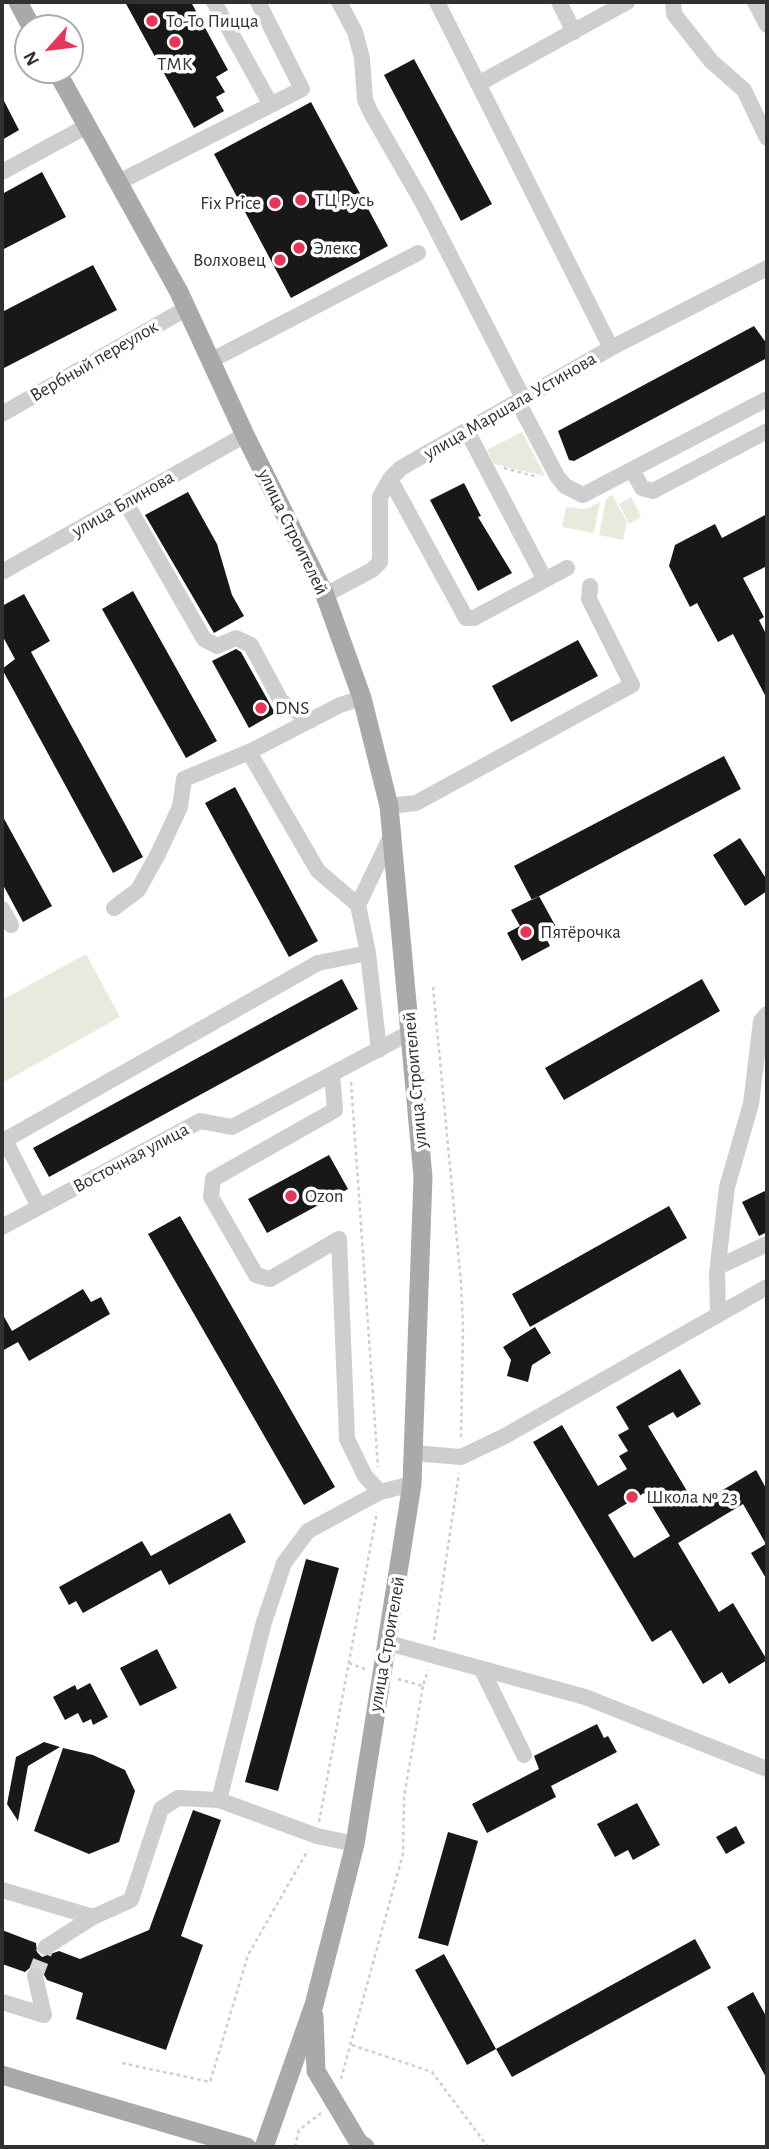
<!DOCTYPE html>
<html>
<head>
<meta charset="utf-8">
<style>
  body { margin:0 }
  #map { position:relative; width:769px; height:2149px; overflow:hidden; background:#fff; font-family:"Alegreya Sans",sans-serif }
  canvas { display:block }
  .frame { position:absolute; inset:0; border:4px solid #313131; pointer-events:none }
  .north { position:absolute; left:14px; top:14px; width:70px; height:70px; box-sizing:border-box; background:#fff; border:2px solid #adadad; border-radius:50%; rotate:242deg; font-size:19px; font-weight:700; line-height:28px; text-align:center; color:#313131 }
  .north::after { content:''; display:block; margin:auto; width:24px; height:32px; background:#e5375a; clip-path:polygon(50% 0,100% 100%,50% 72%,0 100%) }
</style>
</head>
<body>
<div id="map">
<canvas width="769" height="2149"></canvas>
<div class="frame"></div>
<div class="north">N</div>
</div>
<script>
const context = document.querySelector('canvas').getContext('2d');
context.lineJoin = 'round';
function fill(path, color) { context.fillStyle = color; context.fill(path, 'evenodd'); }
const poly = rows => new Path2D(rows.map(r => 'M' + r).join(''));
function trace(path, color, width, dash) { context.strokeStyle = color; context.lineWidth = width; context.lineCap = dash ? 'butt' : 'round'; context.setLineDash(dash || []); context.stroke(path); }
function write(font, color, halo, rows, align = 'center') {
  context.font = font + ' "Alegreya Sans",sans-serif'; context.lineWidth = 7; context.setLineDash([]); context.textBaseline = 'middle'; context.strokeStyle = halo; context.fillStyle = color; for (const [text, x, y, turn = 0] of rows) {
    context.save(); context.translate(x, y); context.rotate((+turn || 0) * Math.PI / 180); context.textAlign = isNaN(turn) ? turn : align; if (halo) context.strokeText(text, 0, 0); context.fillText(text, 0, 0); context.restore();
  }
}
const green = poly([
  [522,432,545,476,494,464,487,450],
  [612,495,627,522,623,540,599,535,606,499],
  [631,497,641,517,629,524,619,504],
  [600,502,594,533,562,527,566,507,586,509],
  [86,954,120,1017,2,1083,2,1000]
]);
const building = poly([
  [125,2,191,2,228,70,216,77,225,92,216,97,224,111,194,128],
  [414,59,492,204,461,221,384,75],
  [2,97,19,130,2,140],
  [311,102,388,246,291,298,214,154],
  [42,172,66,217,2,250,2,194],
  [93,265,117,310,2,369,2,312],
  [754,326,767,344,767,358,574,461,569,460,558,431],
  [464,483,481,516,478,517,512,573,478,591,430,500],
  [188,492,217,544,232,595,244,616,214,633,145,515],
  [767,514,767,566,743,578,764,617,759,620,767,636,767,699,733,634,718,642,697,603,690,607,669,566,675,545,715,524,722,538],
  [133,591,217,741,186,758,102,609],
  [24,594,50,641,31,652,143,857,113,873,2,669,15,659,2,635,2,606],
  [578,640,598,676,511,722,492,686],
  [236,649,241,652,275,713,249,728,212,661],
  [724,756,741,789,532,900,514,866],
  [235,787,318,941,289,957,205,803],
  [2,815,52,906,23,922,2,883],
  [740,838,767,880,767,891,745,906,713,855],
  [539,896,556,927,544,934,550,946,522,961,507,933,520,926,511,910],
  [342,979,358,1009,49,1177,33,1148],
  [702,979,720,1011,564,1100,545,1068],
  [329,1155,348,1189,267,1233,248,1199],
  [767,1190,767,1232,759,1236,742,1202],
  [669,1206,687,1238,530,1327,512,1294],
  [180,1216,335,1487,304,1505,148,1234],
  [83,1289,91,1302,101,1297,110,1314,29,1361,18,1342,2,1351,2,1313,12,1331],
  [535,1327,551,1353,532,1365,528,1382,507,1376,511,1360,503,1347],
  [680,1369,701,1404,677,1418,673,1412,648,1426,696,1506,756,1470,767,1490,767,1580,751,1553,766,1544,743,1504,678,1543,719,1612,733,1603,767,1660,729,1684,722,1672,703,1684,671,1630,652,1642,533,1442,562,1425,598,1486,627,1469,619,1456,628,1451,618,1435,629,1429,616,1407],
  [644,1493,670,1536,634,1558,608,1515],
  [230,1513,246,1542,169,1585,161,1570,83,1613,76,1601,69,1605,59,1587,142,1541,151,1556],
  [306,1559,339,1568,278,1791,245,1782],
  [157,1649,177,1688,140,1706,120,1668],
  [90,1683,108,1717,93,1725,91,1719,83,1723,78,1713,65,1720,53,1697,75,1685,77,1690],
  [597,1724,604,1738,608,1736,617,1752,551,1786,556,1797,487,1833,472,1804,539,1769,534,1756],
  [44,1742,60,1747,28,1766,18,1821,7,1804,16,1757],
  [63,1748,93,1755,125,1770,135,1791,119,1842,89,1854,34,1831],
  [637,1803,660,1845,633,1860,628,1850,615,1857,597,1824],
  [193,1810,221,1820,181,1936,203,1945,166,2050,76,2019,83,1993,47,1980,39,1966,32,1966,25,1972,2,1964,2,1930,36,1943,37,1952,42,1957,59,1951,80,1959,149,1930],
  [736,1826,745,1843,726,1854,716,1837],
  [448,1832,478,1841,448,1946,418,1938],
  [695,1939,711,1968,512,2077,496,2049],
  [444,1954,496,2049,467,2065,415,1970],
  [753,1992,767,2018,767,2079,727,2007]
]);
const minorTunnel = poly([
  [35,1976,46,1947]
]);
const path = poly([
  [504,468,538,477],
  [433,987,461,1283,463,1326,461,1439],
  [351,1082,378,1467],
  [434,1640,459,1473],
  [349,1663,365,1669],
  [398,1679,423,1686,428,1670],
  [319,1822,377,1512],
  [352,2045,432,2072,488,2147],
  [122,2063,210,2082,248,1955,308,1850],
  [341,2079,403,1854,404,1797,423,1686],
  [295,2147,299,2130,321,2113]
]);
const minor = poly([
  [214,2,271,105],
  [339,2,355,32,362,58,365,100,371,113,424,205,523,398],
  [437,2,611,348],
  [559,2,574,32],
  [673,2,674,14,711,61,744,90,767,138],
  [755,2,767,25],
  [478,84,627,2],
  [2,172,87,126],
  [119,182,302,89,258,2],
  [212,360,418,253],
  [518,402,557,476,565,486,583,495,767,399],
  [2,414,187,308],
  [467,431,545,580],
  [633,471,642,488,653,491,767,431],
  [390,479,466,618,474,618,567,568],
  [126,503,204,639,217,646,236,638,251,645,281,701,310,721],
  [2,572,245,435],
  [325,595,372,570,380,562,380,497,390,479,401,468,611,348,767,268],
  [249,752,340,705,362,698],
  [389,806,416,803,632,685,589,599,590,586],
  [114,908,138,890,158,854,180,807,184,779,249,752,318,871,358,905],
  [2,909,11,925],
  [379,1050,368,953,358,905,392,834],
  [332,1074,335,1110,213,1179,211,1197,256,1275,270,1279,339,1239,347,1439,365,1476,380,1492],
  [39,1207,5,1140,318,963,368,953],
  [2,1227,200,1121,232,1127,411,1032],
  [720,1266,767,1244],
  [718,1312,717,1273,727,1187,751,1104,761,1021,767,1014],
  [413,1453,461,1457,505,1436,767,1287],
  [388,1643,585,1697,767,1769],
  [482,1670,524,1755],
  [219,1800,317,1836,355,1844],
  [2,1890,93,1917,131,1900,161,1809,178,1798,219,1800,264,1622,284,1563,308,1531,380,1492,412,1484],
  [46,1947,93,1917],
  [2,2002,44,2015,35,1976]
]);
const major = poly([
  [18,2,32,28],
  [56,70,179,292,245,435,325,595,362,698,389,806,423,1177,412,1484,355,1844,314,2005,264,2147],
  [314,2016,316,2071,359,2143,365,2147],
  [2,2075,247,2147]
]);
const markers = [
  [152,21,7,"#e5375a"],
  [175,42,7,"#e5375a"],
  [301,200,7,"#e5375a"],
  [275,203,7,"#e5375a"],
  [299,248,7,"#e5375a"],
  [280,260,7,"#e5375a"],
  [261,708,7,"#e5375a"],
  [526,932,7,"#e5375a"],
  [291,1196,7,"#e5375a"],
  [632,1497,7,"#e5375a"]
];
const poiNames = [
  ["То-То Пицца",166,21],
  ["ТМК",175,64,"center"],
  ["ТЦ Русь",315,200],
  ["Fix Price",261,203,"right"],
  ["Элекс",313,248],
  ["Волховец",266,260,"right"],
  ["DNS",275,708],
  ["Пятёрочка",540,932],
  ["Ozon",305,1196],
  ["Школа № 23",646,1497]
];
const streetNames = [
  ["Вербный переулок",94,361,-30],
  ["улица Маршала Устинова",510,406,-30],
  ["улица Блинова",123,504,-30],
  ["улица Строителей",293,532,64],
  ["улица Строителей",415,1080,-95],
  ["Восточная улица",131,1158,-28],
  ["улица Строителей",387,1644,-80]
];
fill(green, '#e6ebdd');
fill(building, '#181818');
trace(minorTunnel, '#d6d6d6', 16, [16, 8]);
trace(path, '#cecece', 2.5, [3.5, 3.5]);
trace(minor, '#cecece', 16);
trace(major, '#a9a9a9', 19);
for (const [x, y, r, color] of markers) { const dot = new Path2D(); dot.arc(x, y, r, 0, 2 * Math.PI); context.fillStyle = color; context.fill(dot); trace(dot, '#fff', 2.5); }
write('19px', '#313131', '#fff', poiNames, 'left');
write('19px', '#313131', '#fff', streetNames);
</script>
</body>
</html>
